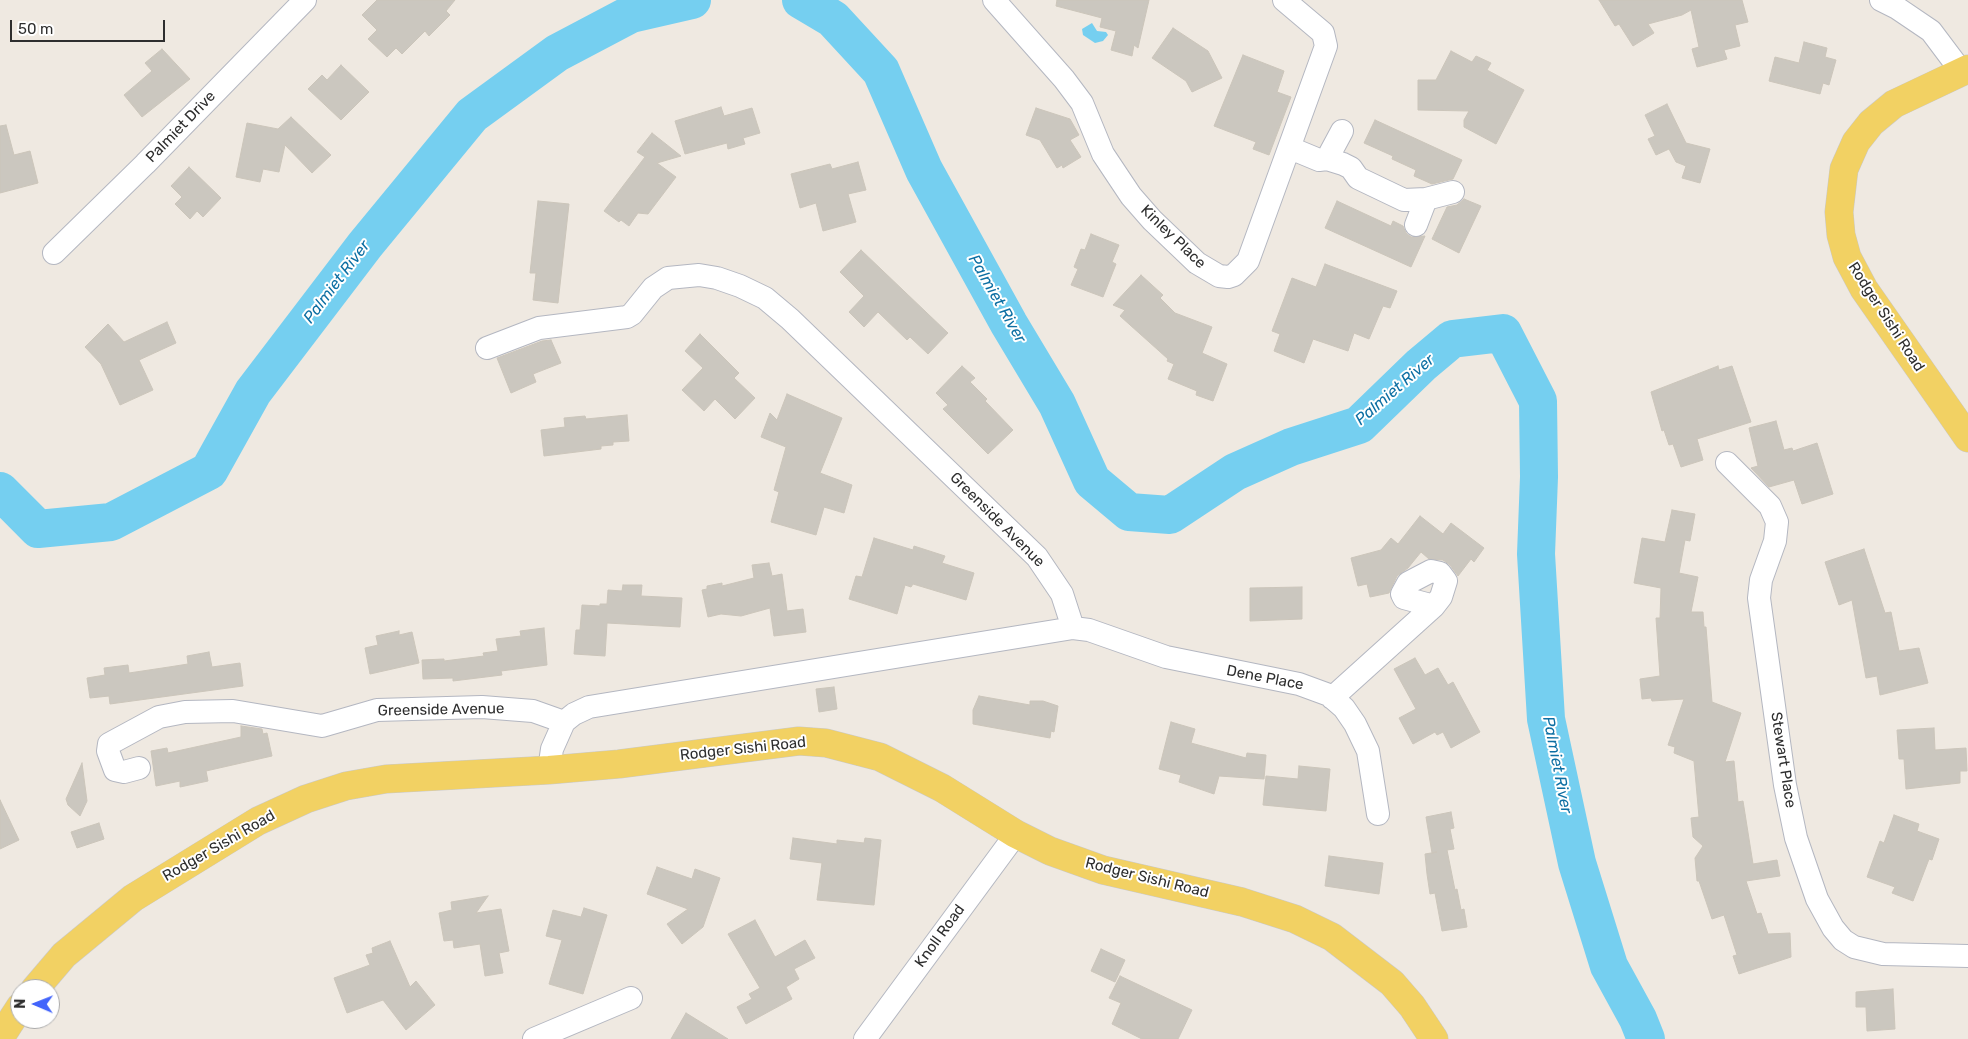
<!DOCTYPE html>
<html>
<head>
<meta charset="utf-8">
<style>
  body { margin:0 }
  #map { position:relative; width:1968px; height:1039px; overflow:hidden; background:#efe9e1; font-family:Rubik,sans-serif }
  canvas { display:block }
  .north { position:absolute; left:10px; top:979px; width:50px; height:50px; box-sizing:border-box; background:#fff; border:1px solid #ababab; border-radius:50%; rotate:271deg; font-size:14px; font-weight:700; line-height:20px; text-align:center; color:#2e2e2e }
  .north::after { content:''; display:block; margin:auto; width:18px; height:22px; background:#4264fb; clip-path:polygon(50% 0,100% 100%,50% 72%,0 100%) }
  .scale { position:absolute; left:10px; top:20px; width:155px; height:22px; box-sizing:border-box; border:2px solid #2e2e2e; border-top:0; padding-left:6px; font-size:15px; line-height:18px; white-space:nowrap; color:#2e2e2e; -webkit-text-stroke:4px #fff; paint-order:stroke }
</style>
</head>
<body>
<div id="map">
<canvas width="1968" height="1039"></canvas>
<div class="north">N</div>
<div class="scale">50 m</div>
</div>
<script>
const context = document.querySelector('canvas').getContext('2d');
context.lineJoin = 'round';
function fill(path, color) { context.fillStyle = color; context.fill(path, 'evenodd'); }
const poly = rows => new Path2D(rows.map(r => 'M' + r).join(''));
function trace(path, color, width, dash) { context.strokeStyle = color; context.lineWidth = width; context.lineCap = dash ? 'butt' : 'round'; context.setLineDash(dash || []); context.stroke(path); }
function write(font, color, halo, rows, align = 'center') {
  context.font = font + ' Rubik,sans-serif'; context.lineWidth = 4; context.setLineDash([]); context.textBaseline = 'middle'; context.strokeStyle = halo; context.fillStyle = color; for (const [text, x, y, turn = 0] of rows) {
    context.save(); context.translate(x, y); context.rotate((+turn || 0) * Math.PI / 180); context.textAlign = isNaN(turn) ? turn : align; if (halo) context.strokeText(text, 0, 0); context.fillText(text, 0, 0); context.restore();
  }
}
const water = poly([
  [1092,23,1097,31,1106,32,1108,35,1103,41,1095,43,1083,35,1082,29]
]);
const river = poly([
  [801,0,833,19,881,71,924,170,1009,324,1057,404,1092,481,1129,512,1170,515,1235,472,1291,447,1359,425,1421,365,1452,339,1503,333,1538,401,1539,477,1536,554,1546,719,1577,863,1609,966,1638,1019,1646,1039],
  [0,491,38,529,111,522,209,471,253,392,365,245,472,115,557,53,631,14,692,0]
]);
const building = poly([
  [377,0,455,0,446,11,450,15,429,36,425,31,402,54,396,48,387,57,368,39,377,30,362,15,377,0],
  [1057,0,1149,0,1138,48,1134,45,1132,56,1111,50,1116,31,1100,27,1102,18,1056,6,1057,0],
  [1599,0,1742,0,1748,22,1735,25,1740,46,1724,50,1727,59,1697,67,1692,49,1699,47,1691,10,1682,15,1648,24,1654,33,1633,46,1619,24,1615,26,1599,0],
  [1173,28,1208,51,1222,78,1192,92,1186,81,1152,58,1173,28],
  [1804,42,1827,48,1825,57,1836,60,1829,85,1823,83,1820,94,1769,81,1775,57,1799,63,1804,42],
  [162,49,190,79,142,117,124,95,152,71,145,63,162,49],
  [1451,51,1472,62,1476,56,1491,63,1487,70,1524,90,1496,144,1464,127,1464,120,1469,111,1418,110,1418,80,1436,80,1451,51],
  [1243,55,1284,71,1277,92,1291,97,1269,155,1253,149,1256,142,1214,126,1243,55],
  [341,65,369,92,341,120,308,89,322,75,327,80,341,65],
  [1667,104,1686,143,1710,149,1700,183,1682,178,1686,166,1676,162,1669,149,1656,155,1648,139,1655,136,1645,115,1667,104],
  [721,107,724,116,752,108,760,133,743,138,745,144,728,149,727,143,685,154,675,121,721,107],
  [1036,108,1070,119,1079,135,1070,140,1081,157,1063,168,1062,165,1057,168,1040,140,1026,135,1036,108],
  [291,117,331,155,312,173,285,145,279,172,263,169,260,182,236,177,247,123,278,129,291,117],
  [1375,120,1462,160,1453,179,1432,184,1414,176,1416,170,1392,159,1393,156,1364,143,1375,120],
  [6,125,14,155,30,151,38,183,0,193,0,126,6,125],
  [652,133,681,156,657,163,676,177,648,214,638,213,629,226,621,220,619,222,604,211,645,157,637,152,652,133],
  [858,162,866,190,848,194,856,222,823,231,816,203,800,208,791,174,830,164,832,169,858,162],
  [189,167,221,198,203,217,197,211,190,219,175,204,182,197,171,186,189,167],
  [1464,199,1481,206,1459,253,1432,239,1447,207,1457,205,1464,199],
  [538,201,569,204,558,303,533,300,536,273,530,273,538,201],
  [1337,201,1391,226,1393,221,1403,226,1406,233,1411,237,1425,236,1411,267,1325,228,1337,201],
  [1091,234,1119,245,1112,262,1116,264,1103,297,1071,285,1078,269,1074,267,1081,249,1085,250,1091,234],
  [861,250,948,333,928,354,910,337,907,340,878,312,864,327,849,312,864,296,840,272,861,250],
  [1325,264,1397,291,1390,308,1383,306,1369,339,1354,333,1348,351,1313,339,1304,363,1274,351,1280,334,1272,331,1292,278,1316,287,1325,264],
  [1141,275,1163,295,1160,298,1175,313,1212,327,1202,353,1227,364,1213,401,1196,395,1197,391,1168,379,1174,364,1167,361,1168,359,1120,316,1125,310,1113,305,1141,275],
  [167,322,176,343,139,360,153,390,120,405,101,364,85,347,108,324,124,342,167,322],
  [700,334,739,373,734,378,755,398,735,419,715,399,704,411,682,390,703,368,685,351,700,334],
  [551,340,561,363,533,374,536,382,511,393,497,358,542,341,551,340],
  [962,366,975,378,970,382,987,399,985,401,1013,430,988,454,943,409,948,405,936,393,962,366],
  [1718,366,1719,370,1732,366,1751,422,1697,439,1703,460,1681,467,1673,444,1669,445,1664,430,1662,431,1651,392,1718,366],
  [787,394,842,418,820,473,852,485,844,513,824,507,816,535,771,522,779,492,774,490,786,447,761,437,770,413,777,420,787,394],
  [627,415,629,441,613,442,613,445,601,446,601,449,544,456,541,430,565,427,564,418,585,416,586,419,627,415],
  [1776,421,1784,450,1792,448,1793,451,1817,443,1833,494,1802,504,1794,480,1769,487,1751,468,1758,466,1749,428,1776,421],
  [1672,510,1695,514,1690,541,1685,540,1679,573,1698,577,1691,612,1703,612,1704,627,1706,627,1712,702,1741,713,1725,762,1734,761,1738,802,1743,801,1753,864,1777,860,1780,876,1746,881,1757,914,1761,913,1768,934,1790,933,1791,957,1739,974,1733,956,1737,955,1724,915,1712,919,1699,881,1697,881,1695,858,1703,846,1693,837,1691,818,1699,817,1694,761,1674,753,1675,747,1668,745,1684,699,1652,701,1651,698,1642,699,1640,679,1660,676,1656,618,1660,618,1661,588,1634,583,1642,538,1665,542,1672,510],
  [1420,516,1443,534,1451,523,1484,548,1474,562,1471,559,1458,576,1450,565,1443,560,1429,559,1421,552,1408,568,1397,576,1389,593,1370,597,1367,584,1358,586,1351,558,1381,550,1391,538,1398,544,1420,516],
  [874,538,913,550,914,546,945,556,942,563,974,573,966,600,913,584,911,587,905,585,897,614,849,599,856,576,862,577,874,538],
  [1864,549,1885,613,1891,612,1899,651,1919,648,1928,683,1880,695,1877,676,1866,678,1852,600,1839,605,1825,562,1864,549],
  [769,563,772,576,782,574,787,611,803,609,806,632,774,636,770,608,741,616,721,614,708,617,702,590,707,589,707,586,722,583,722,586,754,578,752,565,769,563],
  [623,585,642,585,641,596,682,598,680,627,607,623,605,656,574,654,576,630,580,630,582,605,600,606,600,604,607,604,608,590,622,591,623,585],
  [1302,587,1302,619,1250,621,1250,588,1302,587],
  [544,628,547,665,501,671,502,675,453,681,453,678,423,679,422,660,444,659,444,661,484,656,483,653,498,651,496,639,521,636,520,631,544,628],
  [399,631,399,635,412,632,419,663,370,674,365,648,378,645,376,636,399,631],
  [209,652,212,667,240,663,243,686,110,704,109,696,90,698,87,678,105,675,104,668,128,665,129,673,169,667,188,664,187,656,209,652],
  [1415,658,1425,675,1438,668,1448,685,1453,682,1480,732,1451,748,1443,732,1437,735,1435,732,1413,744,1399,718,1416,709,1394,669,1415,658],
  [834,687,837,709,819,712,816,689,834,687],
  [979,696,1030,705,1030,701,1043,701,1058,706,1054,732,1051,731,1050,738,973,724,973,710,979,696],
  [1171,722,1195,729,1191,743,1246,758,1247,753,1266,755,1264,779,1219,776,1214,794,1179,782,1181,775,1159,769,1171,722],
  [241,726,262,729,263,734,267,733,272,756,206,771,208,781,180,787,180,781,156,786,151,751,167,748,168,753,241,737,241,726],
  [1934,728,1935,750,1966,748,1967,771,1960,771,1960,783,1906,789,1904,759,1899,759,1897,730,1934,728],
  [82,763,87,801,80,816,68,805,66,799,82,763],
  [1299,766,1330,769,1326,811,1263,805,1266,776,1298,779,1299,766],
  [0,800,19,840,0,849,0,800],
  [1451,812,1454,828,1450,829,1454,849,1447,850,1455,890,1457,889,1461,910,1464,909,1467,927,1442,931,1435,893,1430,894,1427,874,1425,854,1437,852,1432,853,1426,817,1451,812],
  [1894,815,1919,824,1917,831,1939,839,1932,860,1929,859,1913,901,1892,893,1895,887,1867,877,1880,841,1884,843,1894,815],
  [99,823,104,839,77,848,71,832,99,823],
  [793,838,837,844,837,840,864,843,865,838,881,840,874,905,817,900,822,863,790,859,793,838],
  [1329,856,1383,863,1379,894,1325,886,1329,856],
  [657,867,692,879,695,869,720,878,703,927,682,944,667,924,688,909,647,894,657,867],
  [488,896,476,913,501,909,509,951,499,953,503,973,485,976,480,944,454,948,453,940,444,941,439,913,452,910,451,902,488,896],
  [584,908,607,915,583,994,549,984,562,940,546,936,553,910,581,917,584,908],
  [755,920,775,957,805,940,815,958,794,969,799,979,786,987,792,999,746,1024,737,1007,752,999,749,994,760,988,728,934,755,920],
  [390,941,410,987,416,981,435,1005,406,1030,383,1000,347,1013,334,978,370,965,366,955,373,953,372,948,390,941],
  [1101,949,1125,960,1115,982,1091,971,1101,949],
  [1120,976,1192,1010,1178,1039,1142,1039,1112,1024,1121,1003,1109,998,1120,976],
  [1893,989,1895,1029,1867,1031,1866,1007,1856,1007,1856,992,1893,989],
  [686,1013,728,1039,671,1039,686,1013]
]);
const minor = poly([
  [994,0,1064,79,1082,103,1103,154,1131,196,1152,220,1197,263,1219,276,1228,277,1234,275,1248,261,1326,46,1323,33,1284,0],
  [1881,0,1897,8,1931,31,1961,71],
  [1290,148,1319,160,1327,159,1343,164,1351,168,1358,178,1404,200,1426,199,1453,192],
  [1327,159,1342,131],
  [1416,225,1426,199],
  [54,253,145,164,305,0],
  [487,348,539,328,627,317,632,314,653,288,668,278,699,275,717,278,740,286,765,298,790,319,1037,557,1062,594,1073,628],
  [1727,463,1770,506,1777,522,1775,541,1761,580,1759,598,1785,785,1796,838,1817,899,1833,928,1843,940,1854,947,1883,954,1968,956],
  [1332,698,1434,606,1441,597,1446,581,1440,573,1431,571,1408,583,1402,594,1404,598,1434,606],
  [139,768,124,772,115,770,108,751,109,744,159,717,185,712,233,711,322,726,377,710,482,707,533,711,564,722],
  [549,770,552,749,564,722,574,714,589,707,1073,628,1089,630,1166,657,1299,684,1329,695,1344,708,1355,724,1368,751,1378,814],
  [534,1039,631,998],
  [865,1039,1016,834]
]);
const major = poly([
  [1968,69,1894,104,1871,123,1856,142,1844,169,1839,212,1841,235,1847,257,1864,289,1968,438],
  [35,989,64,955,133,898,258,821,306,799,346,786,386,779,549,770,619,764,799,741,826,743,880,757,942,788,1016,834,1050,851,1103,870,1242,902,1295,919,1332,937,1392,983,1412,1006,1434,1039],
  [0,1038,20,1007]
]);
const streetNames = [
  ["Palmiet Drive",181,127,-46],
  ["Kinley Place",1173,237,44],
  ["Rodger Sishi Road",1886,317,57],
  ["Greenside Avenue",997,520,45],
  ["Dene Place",1265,678,11],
  ["Greenside Avenue",441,710,-1],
  ["Rodger Sishi Road",743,749,-6],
  ["Stewart Place",1783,760,81],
  ["Rodger Sishi Road",219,846,-30],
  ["Rodger Sishi Road",1147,878,14],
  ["Knoll Road",940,936,-54]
];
const waterNames = [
  ["Palmiet River",337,282,-53],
  ["Palmiet River",997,299,60],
  ["Palmiet River",1395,390,-41],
  ["Palmiet River",1557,765,79]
];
fill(water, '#75cff0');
trace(river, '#75cff0', 38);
fill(building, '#cbc7bf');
trace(building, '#cbc5ba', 1);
trace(minor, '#b4b7c1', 24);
trace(major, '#c9c9c9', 29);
trace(minor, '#fff', 22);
trace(major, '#f2d163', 28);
write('15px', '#2e2e2e', '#fff', streetNames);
write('italic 16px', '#0d6fa3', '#fff', waterNames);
</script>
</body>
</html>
